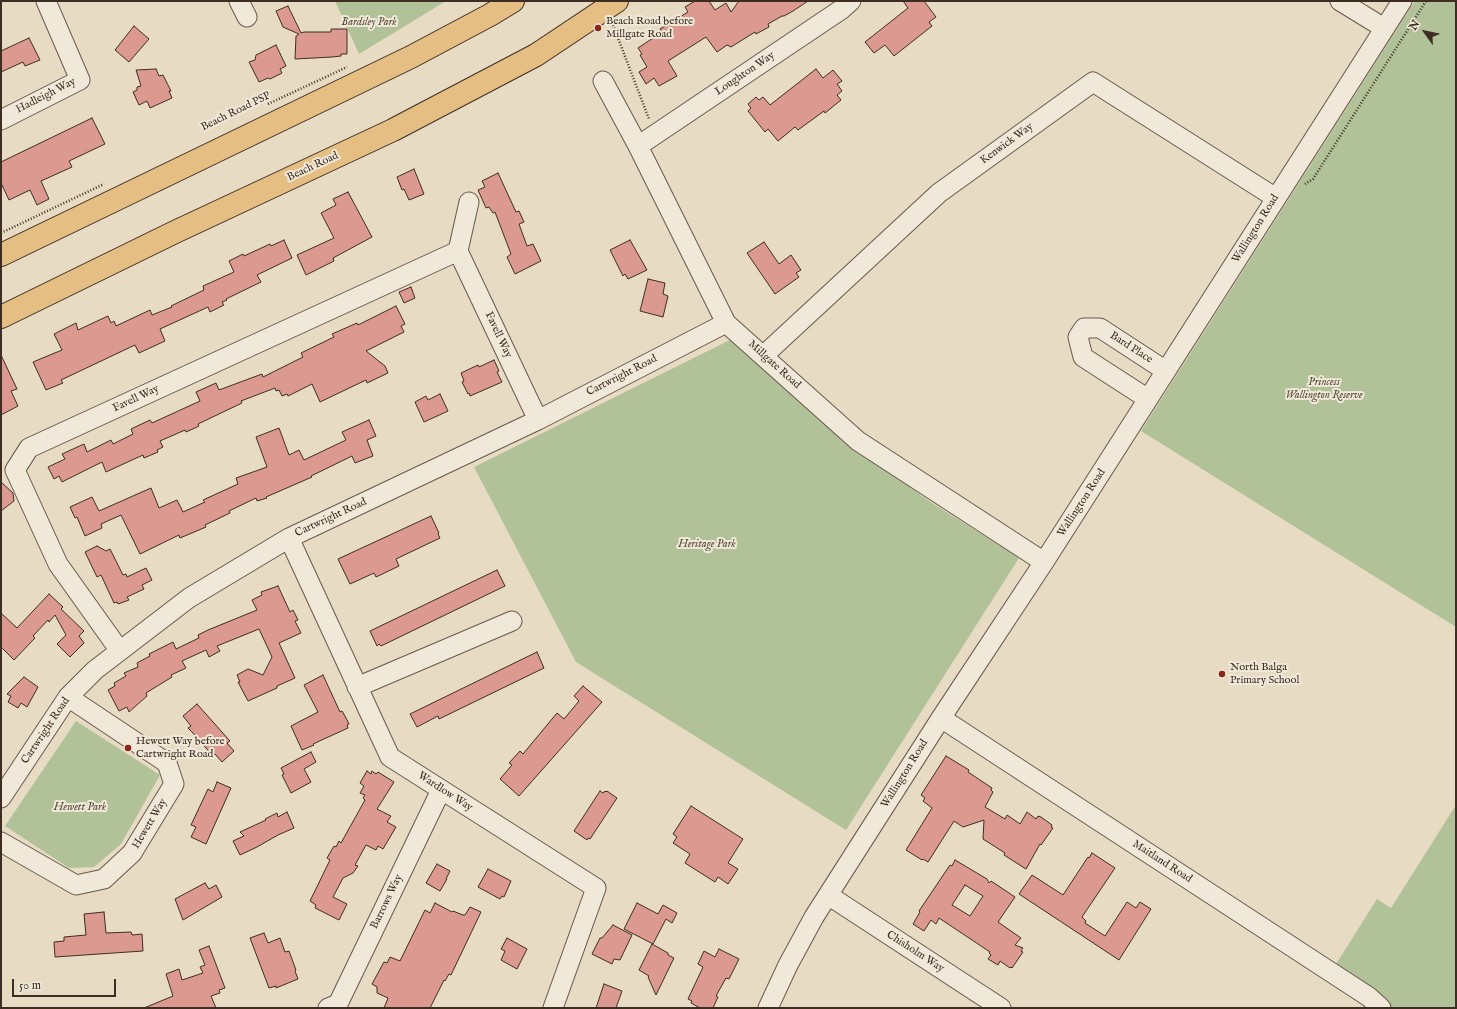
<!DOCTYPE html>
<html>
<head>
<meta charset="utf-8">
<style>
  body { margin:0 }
  #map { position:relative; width:1457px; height:1009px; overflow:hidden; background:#e8dbc3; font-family:"IM FELL English",serif }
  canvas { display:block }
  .frame { position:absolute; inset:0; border:2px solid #3e2d23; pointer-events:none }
  .north { position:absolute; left:1405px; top:12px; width:40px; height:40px; -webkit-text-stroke:3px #f0e8d8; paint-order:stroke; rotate:303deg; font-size:11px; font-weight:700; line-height:16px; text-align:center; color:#3e2d23 }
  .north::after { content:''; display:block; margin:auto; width:14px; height:18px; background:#3e2d23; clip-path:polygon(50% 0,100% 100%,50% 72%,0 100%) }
  .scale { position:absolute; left:12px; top:979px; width:104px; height:18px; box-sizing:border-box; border:2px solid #3e2d23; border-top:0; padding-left:5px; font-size:12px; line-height:14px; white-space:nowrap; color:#3e2d23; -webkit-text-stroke:3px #f0e8d8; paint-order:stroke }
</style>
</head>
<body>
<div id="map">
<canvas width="1457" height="1009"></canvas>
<div class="frame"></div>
<div class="north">N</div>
<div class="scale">50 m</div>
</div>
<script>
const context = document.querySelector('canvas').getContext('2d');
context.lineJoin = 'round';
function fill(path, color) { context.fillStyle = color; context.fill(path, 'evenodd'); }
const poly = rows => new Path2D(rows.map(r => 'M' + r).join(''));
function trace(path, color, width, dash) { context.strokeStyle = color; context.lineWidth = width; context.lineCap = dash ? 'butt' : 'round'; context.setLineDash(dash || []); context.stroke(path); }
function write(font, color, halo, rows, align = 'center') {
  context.font = font + ' "IM FELL English",serif'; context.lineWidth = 4; context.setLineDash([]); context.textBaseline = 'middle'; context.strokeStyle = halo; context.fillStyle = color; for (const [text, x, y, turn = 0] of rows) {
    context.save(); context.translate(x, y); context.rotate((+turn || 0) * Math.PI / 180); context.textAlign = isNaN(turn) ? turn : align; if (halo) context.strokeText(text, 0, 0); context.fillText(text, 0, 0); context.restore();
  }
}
const green = poly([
  [335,1,446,1,359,54],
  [1415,1,1456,1,1456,627,1141,431],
  [732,339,839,436,929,501,1019,558,846,830,576,662,474,467],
  [76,721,160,775,121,844,94,867,69,868,5,826],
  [1456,805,1456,1008,1389,1008,1333,969,1377,899,1391,908]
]);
const building = poly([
  [695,1,709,1,715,10,726,3,731,12,739,1,808,1,793,11,784,16,782,16,768,24,769,27,756,34,755,32,731,47,727,45,717,52,706,37,668,61,677,76,659,86,654,78,646,84,639,72,647,67,640,55,642,54,638,48,662,32,660,29,688,12,685,7,695,1],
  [903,1,924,1,936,17,929,22,932,26,894,56,885,45,874,53,865,42,908,8,903,1],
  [288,6,301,33,304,32,331,32,331,29,347,29,347,54,341,54,341,56,332,57,295,59,296,36,299,34,283,27,276,11,288,6],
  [134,26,149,39,129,62,115,50,134,26],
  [29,38,40,60,25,66,23,62,1,72,1,51,29,38],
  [276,45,286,66,280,69,282,73,270,79,268,78,259,82,249,62,255,60,256,55,276,45],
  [156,69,159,76,163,75,171,91,169,91,172,98,150,108,147,101,139,105,133,92,137,90,137,87,141,86,136,70,156,69],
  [816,69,823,78,833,70,842,81,837,84,842,91,837,95,841,100,825,113,824,111,798,130,795,127,778,141,768,129,765,132,748,111,751,108,748,104,756,97,759,100,763,97,770,105,816,69],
  [92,118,105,144,69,161,72,167,41,181,49,199,37,205,30,190,9,200,1,183,1,162,92,118],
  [414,169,424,194,409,200,404,189,402,190,397,177,414,169],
  [498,173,516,212,519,211,524,222,519,224,527,246,533,244,541,261,515,274,507,257,511,254,495,212,493,213,489,207,486,208,478,190,485,187,482,181,498,173],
  [348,192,372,237,333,258,334,261,306,275,297,255,334,238,321,213,336,205,333,199,348,192],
  [284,240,292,258,257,275,261,282,226,299,227,300,222,302,224,305,210,312,208,307,160,329,165,341,139,353,135,345,61,380,63,383,46,390,33,362,62,350,54,334,76,323,78,330,108,316,111,323,114,321,116,326,150,310,152,315,172,307,171,306,204,290,203,286,234,272,229,261,243,254,244,256,270,244,271,246,284,240],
  [630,240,647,270,628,279,625,274,623,276,610,250,630,240],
  [764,242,779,264,791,255,801,270,796,273,799,277,775,294,747,253,764,242],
  [648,279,665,283,663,294,668,296,663,317,640,311,648,279],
  [411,287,415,298,404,303,399,292,411,287],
  [396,306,405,324,401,326,404,332,366,351,385,366,388,373,367,383,366,380,320,402,312,384,288,396,287,394,282,396,279,390,276,391,275,388,241,401,242,403,198,424,199,426,195,428,186,432,185,430,160,441,163,447,157,450,158,452,144,458,143,455,106,472,102,462,62,482,59,476,54,479,48,467,65,459,62,454,84,444,87,452,111,440,113,444,133,434,131,429,150,420,152,423,200,401,196,392,216,383,219,390,262,374,263,377,303,357,301,353,334,337,332,334,357,323,358,325,396,306],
  [1,355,17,389,11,391,18,406,1,415,1,355],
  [494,360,499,371,497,372,502,382,470,396,469,393,468,394,462,382,464,381,461,373,478,365,479,367,494,360],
  [440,394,448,411,424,422,415,402,426,396,428,400,440,394],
  [369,420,376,436,367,440,373,456,355,463,352,456,311,476,312,477,266,497,267,498,257,501,256,498,229,511,230,513,205,525,206,527,180,538,179,535,140,554,121,515,101,524,102,528,85,536,77,517,75,518,70,507,92,497,99,511,151,488,159,508,177,500,183,512,205,502,203,500,238,484,236,478,267,467,256,437,279,428,289,455,299,450,304,460,346,440,342,432,369,420],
  [1,482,13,493,14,501,1,511,1,482],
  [431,516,439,533,438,534,440,538,396,559,399,566,376,577,374,573,350,584,338,559,431,516],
  [97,546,106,551,110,549,123,575,126,574,127,577,146,568,152,580,142,585,144,589,127,597,129,600,118,604,117,602,114,603,101,575,97,577,85,552,97,546],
  [497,570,505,586,381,646,379,644,377,646,370,631,497,570],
  [278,586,290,612,293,610,298,620,295,621,301,633,279,643,295,678,277,686,277,688,248,701,238,682,240,682,237,675,248,669,263,675,272,657,259,629,217,646,220,651,209,657,206,650,182,661,186,668,171,675,172,677,146,693,147,696,129,712,127,707,119,711,108,690,115,686,114,683,126,676,124,673,138,667,137,663,150,656,149,654,173,642,176,649,199,638,198,635,208,630,257,610,252,600,262,595,261,592,278,586],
  [49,594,63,607,61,609,84,631,79,636,84,643,70,657,57,644,66,635,55,615,49,622,48,620,33,636,35,638,14,660,1,647,1,613,17,628,49,594],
  [537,652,544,668,439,719,438,716,417,727,410,714,537,652],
  [323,675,340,712,342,711,345,716,349,724,347,725,348,728,313,744,314,745,302,750,291,726,318,712,304,685,323,675],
  [24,677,38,687,27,707,21,703,18,708,8,702,11,696,7,694,24,677],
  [583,686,602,702,519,796,500,779,512,765,509,763,520,751,523,754,557,713,564,719,579,701,574,696,583,686],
  [197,704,230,741,227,743,234,751,222,762,215,754,213,756,192,732,188,728,191,726,183,716,197,704],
  [311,752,316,762,304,769,311,782,291,793,282,775,284,774,281,768,311,752],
  [946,756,969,770,968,772,992,788,991,790,993,792,985,807,1005,819,1007,815,1020,824,1027,812,1036,819,1038,816,1041,817,1052,825,1051,827,1053,828,1041,845,1040,844,1026,869,1004,855,1005,853,983,839,984,820,963,827,954,821,928,862,923,859,922,860,906,850,932,808,923,801,925,798,921,795,946,756],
  [367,771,371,774,372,771,376,774,378,772,394,782,377,809,391,816,387,822,396,827,383,849,378,846,376,850,366,845,355,865,358,866,353,873,343,878,333,897,347,904,339,920,315,908,316,905,310,901,330,860,327,858,334,846,336,847,339,841,341,843,365,800,363,798,365,795,360,793,364,786,360,783,367,771],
  [217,782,231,788,206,844,191,837,196,827,191,825,208,789,213,792,217,782],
  [600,791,603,793,605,791,606,792,607,791,617,798,590,839,588,838,587,840,574,831,600,791],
  [691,806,743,839,728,863,738,869,728,884,718,877,715,882,685,863,690,854,673,843,677,837,673,834,691,806],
  [287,812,294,828,278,835,257,847,240,855,233,841,244,836,240,832,266,820,265,819,277,813,278,817,287,812],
  [1092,853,1115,868,1082,917,1086,921,1085,923,1105,936,1127,902,1136,908,1140,902,1151,909,1119,960,1019,894,1032,875,1063,895,1088,857,1089,858,1092,853],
  [955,860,987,879,989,883,991,881,1015,897,998,922,1021,938,1015,945,1023,948,1021,951,1023,952,1012,968,1011,967,1010,968,1000,961,998,965,988,959,991,955,989,953,990,952,939,918,936,924,931,920,924,931,913,924,920,912,919,911,950,865,952,866,955,860],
  [965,885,983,896,970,916,952,905,965,885],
  [437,864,450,871,446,879,447,879,440,891,426,883,437,864],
  [488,869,511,881,504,897,502,896,500,899,478,887,488,869],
  [205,883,209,889,216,885,222,897,183,920,175,899,205,883],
  [435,903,452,912,453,911,463,915,465,915,470,907,481,912,451,975,449,974,445,981,444,980,430,1008,384,1008,388,998,377,993,377,987,372,984,384,962,387,963,390,957,400,961,425,910,430,913,435,903],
  [637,903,658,914,663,905,677,913,672,923,666,919,653,944,624,929,637,903],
  [104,912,106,933,131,932,132,935,142,934,143,951,55,957,54,942,64,941,64,937,86,935,84,914,104,912],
  [613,925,632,935,620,960,614,959,612,964,592,954,600,938,602,938,613,925],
  [264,933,268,943,280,938,285,952,289,951,296,970,295,971,298,979,276,988,276,986,269,988,250,938,264,933],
  [507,938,527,949,517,969,501,960,505,951,501,949,507,938],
  [652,944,668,953,668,955,674,958,656,995,648,977,649,976,639,970,652,944],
  [209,946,225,988,219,990,220,993,211,996,216,1008,144,1008,173,996,166,974,179,969,182,980,203,973,200,967,205,965,199,950,209,946],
  [719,949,739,959,729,979,726,978,716,996,718,997,713,1008,700,1008,691,1003,692,1001,688,999,703,967,698,964,704,951,715,957,719,949],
  [604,984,622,991,616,1008,596,1008,604,984]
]);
const path = poly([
  [613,25,649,119],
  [268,104,347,67],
  [1305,184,1313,179,1426,1],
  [1,233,104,184]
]);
const minor = poly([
  [239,1,247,17],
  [1340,1,1384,28],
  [603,81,638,146,726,323,858,441,1044,562],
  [1,120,80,80,46,1],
  [638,146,842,9,851,1],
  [458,251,469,202],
  [763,356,939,193,1093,82,1276,198],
  [1148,399,1083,357,1078,337,1084,328,1100,328,1166,371],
  [289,538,390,757,596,888,553,1008],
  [120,651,58,564,15,470,29,448,458,251,538,420],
  [357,687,512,621],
  [941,718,1369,997,1381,1008],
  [1,798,68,697,95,670,189,598,289,538,538,420,726,323],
  [1,842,76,885,104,879,132,853,174,784,167,763,68,697],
  [828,895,1001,1008],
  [328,1008,338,1004,441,790],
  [768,1008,788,965,814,917,941,718,1044,562,1402,1]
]);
const major = poly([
  [1,255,411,57,490,15,513,1],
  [1,317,175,232,393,130,536,55,617,1]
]);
const markers = [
  [598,28,4,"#8f2418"],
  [1222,674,4,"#8f2418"],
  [128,748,4,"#8f2418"]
];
const poiNames = [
  ["Beach Road before",606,22],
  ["Millgate Road",606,35],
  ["North Balga",1230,668],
  ["Primary School",1230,681],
  ["Hewett Way before",136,742],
  ["Cartwright Road",136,755]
];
const parkNames = [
  ["Bardsley Park",369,23],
  ["Princess",1324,383],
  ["Wallington Reserve",1324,396],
  ["Heritage Park",707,545],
  ["Hewett Park",80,808]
];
const streetNames = [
  ["Loughton Way",745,74,-34],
  ["Hadleigh Way",46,96,-27],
  ["Beach Road PSP",236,112,-26],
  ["Kenwick Way",1007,144,-36],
  ["Beach Road",313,167,-25],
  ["Wallington Road",1256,229,-58],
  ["Favell Way",498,335,65],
  ["Bard Place",1131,348,33],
  ["Millgate Road",774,365,42],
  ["Cartwright Road",622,376,-27],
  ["Favell Way",136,399,-25],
  ["Wallington Road",1082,503,-57],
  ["Cartwright Road",331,518,-25],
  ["Cartwright Road",46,731,-56],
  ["Wallington Road",905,774,-58],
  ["Wardlow Way",445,792,33],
  ["Hewett Way",150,824,-59],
  ["Maitland Road",1162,862,33],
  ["Barrows Way",387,902,-64],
  ["Chisholm Way",915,952,33]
];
fill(green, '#b1c198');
fill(building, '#db9990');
trace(building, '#3e2d23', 1);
trace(minor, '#68584b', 21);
trace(major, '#3e2d23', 24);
trace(path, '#3e2d23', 2.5, [1, 2]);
trace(minor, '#f0e8d8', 19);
trace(major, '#e4be82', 22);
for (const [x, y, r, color] of markers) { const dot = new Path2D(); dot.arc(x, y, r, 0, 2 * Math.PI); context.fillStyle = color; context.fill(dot); trace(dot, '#f0e8d8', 1.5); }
write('11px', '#3e2d23', '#f0e8d8', poiNames, 'left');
write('italic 11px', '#554b3a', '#f0e8d8', parkNames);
write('11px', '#3e2d23', '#f0e8d8', streetNames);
</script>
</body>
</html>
